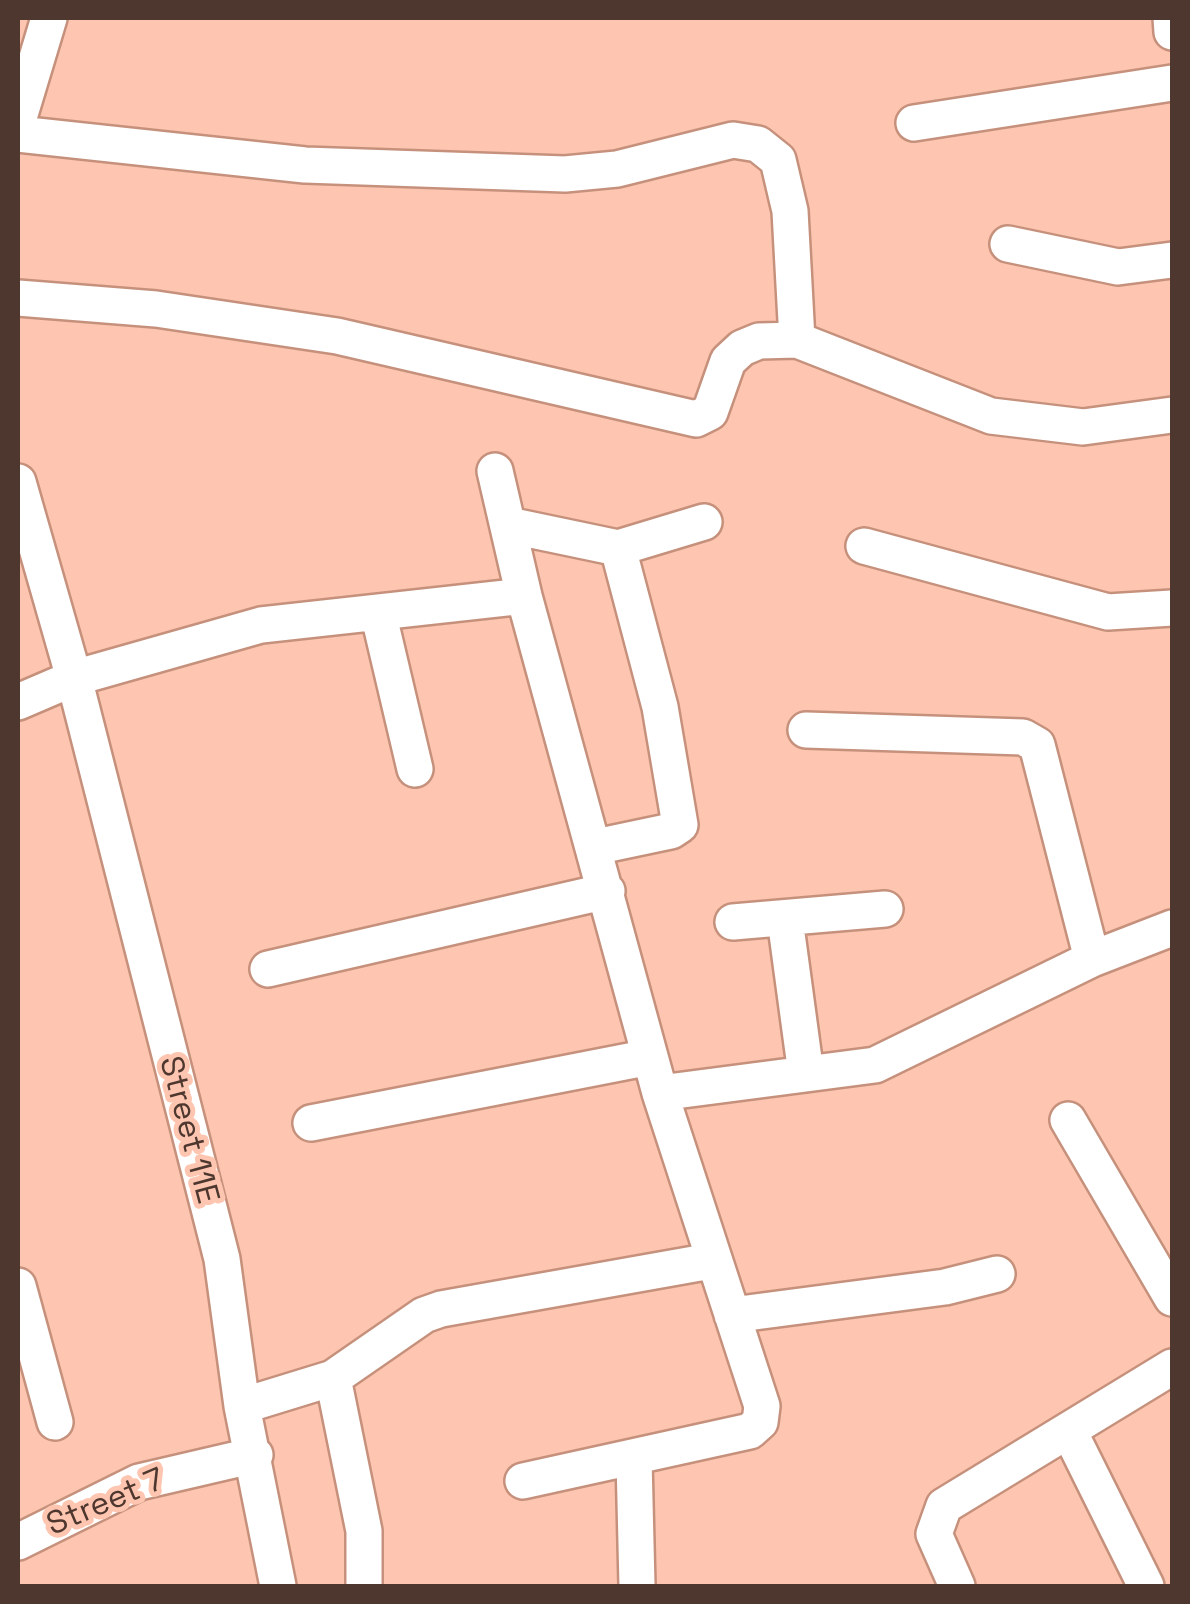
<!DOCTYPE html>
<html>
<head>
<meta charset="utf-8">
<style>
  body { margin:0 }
  #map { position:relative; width:1190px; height:1604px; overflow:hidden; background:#fec6b0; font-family:"Space Grotesk",sans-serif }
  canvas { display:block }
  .frame { position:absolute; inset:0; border:20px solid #4d372e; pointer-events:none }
</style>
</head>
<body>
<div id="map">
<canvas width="1190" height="1604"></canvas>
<div class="frame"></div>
</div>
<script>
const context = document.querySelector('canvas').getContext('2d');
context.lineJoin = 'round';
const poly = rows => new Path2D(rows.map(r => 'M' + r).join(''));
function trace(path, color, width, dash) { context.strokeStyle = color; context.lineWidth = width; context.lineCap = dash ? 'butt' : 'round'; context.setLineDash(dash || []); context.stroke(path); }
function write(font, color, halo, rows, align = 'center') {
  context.font = font + ' "Space Grotesk",sans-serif'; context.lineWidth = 10; context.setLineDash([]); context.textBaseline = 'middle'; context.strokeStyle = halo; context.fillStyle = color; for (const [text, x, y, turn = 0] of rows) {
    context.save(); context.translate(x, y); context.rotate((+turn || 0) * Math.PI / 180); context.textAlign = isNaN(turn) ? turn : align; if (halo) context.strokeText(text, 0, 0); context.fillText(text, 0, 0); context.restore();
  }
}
const street = poly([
  [1171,18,1172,32],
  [18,121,49,18],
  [914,123,1172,83],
  [18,134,305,165,565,174,617,169,733,140,758,144,778,160,790,211,797,340],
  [1008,244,1118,267,1172,260],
  [18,298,156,309,337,336,696,419,710,412,728,361,742,348,759,341,797,340,991,416,1083,427,1172,415],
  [495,471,524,596,660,1093,762,1406,760,1422,750,1431,523,1481],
  [18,482,74,678,222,1259,242,1406,278,1586],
  [508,525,618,548,704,522],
  [864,546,1108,612,1172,608],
  [378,612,415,769],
  [18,702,74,678,261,625,524,596],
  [806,730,1023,737,1037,745,1092,959],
  [595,847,671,831,680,825,660,707,618,548],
  [785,919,806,1074],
  [733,922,885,909],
  [268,969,607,891],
  [660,1093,875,1065,1092,959,1172,928],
  [1068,1120,1172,1298],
  [311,1123,650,1057],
  [18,1286,55,1422],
  [732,1315,945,1287,997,1274],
  [333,1378,364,1531,364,1586],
  [242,1406,333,1378,424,1315,441,1309,711,1261],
  [1069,1431,1146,1586],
  [634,1459,637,1586],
  [18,1542,139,1482,255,1455],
  [957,1586,934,1534,944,1506,1172,1367]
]);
const streetNames = [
  ["Street 11E",188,1130,75],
  ["Street 7",106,1503,-23]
];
trace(street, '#c6917c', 40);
trace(street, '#fff', 35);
write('32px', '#4d372e', '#fec6b0', streetNames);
</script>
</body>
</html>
